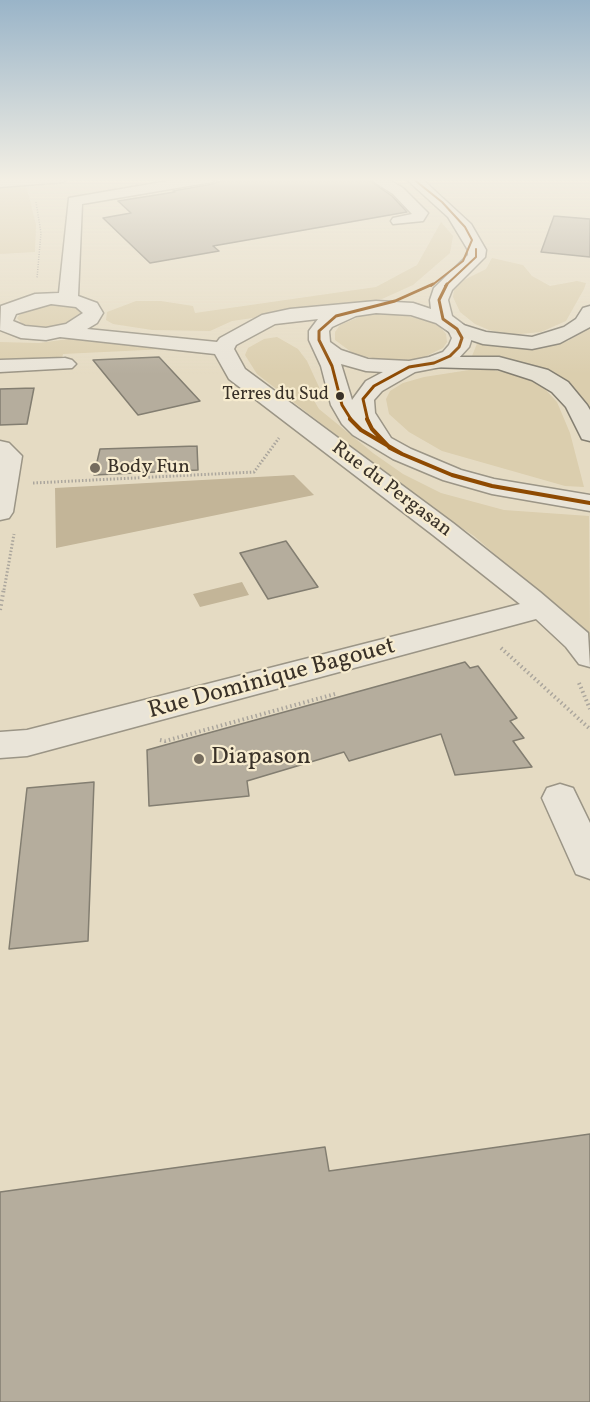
<!DOCTYPE html>
<html>
<head>
<meta charset="utf-8">
<style>
  body { margin:0 }
  canvas { display:block; background:#e5dbc3 }
</style>
</head>
<body>
<canvas width="590" height="1402"></canvas>
<script>
const context = document.querySelector('canvas').getContext('2d');
context.lineJoin = 'round';
function fill(path, color) { context.fillStyle = color; context.fill(path, 'evenodd'); }
const poly = rows => new Path2D(rows.map(r => 'M' + r).join(''));
function trace(path, color, width, dash) { context.strokeStyle = color; context.lineWidth = width; context.lineCap = dash ? 'butt' : 'round'; context.setLineDash(dash || []); context.stroke(path); }
function write(font, color, halo, rows, align = 'center') {
  context.font = font + ' Vollkorn,serif'; context.lineWidth = 4.5; context.setLineDash([]); context.textBaseline = 'middle'; context.strokeStyle = halo; context.fillStyle = color; for (const [text, x, y, turn = 0] of rows) {
    context.save(); context.translate(x, y); context.rotate((+turn || 0) * Math.PI / 180); context.textAlign = isNaN(turn) ? turn : align; if (halo) context.strokeText(text, 0, 0); context.fillText(text, 0, 0); context.restore();
  }
}
const green = poly([
  [26,184,36,225,35,252,0,254,0,185],
  [441,222,453,236,450,253,413,285,382,299,232,321,210,331,152,330,113,324,106,320,107,312,136,301,161,301,193,306,195,313,376,287,417,265],
  [492,258,523,265,532,276,550,286,577,281,586,283,584,289,566,321,541,332,510,335,489,330,475,324,460,312,453,297,454,290,464,280,486,269],
  [52,303,78,308,82,315,73,323,43,329,24,326,17,318,24,310],
  [381,313,398,314,429,321,440,327,446,334,447,342,443,348,420,359,385,361,354,354,335,340,335,332,340,325,364,315],
  [590,325,590,410,504,359,472,356,478,341,518,348,543,345,568,341],
  [277,337,298,349,307,361,319,387,320,392,313,399,319,409,373,453,403,474,441,493,504,510,589,516,590,638,474,536,427,505,257,374,245,355,248,348,264,339],
  [76,338,168,346,166,349,63,354,62,358,18,361,0,360,0,342,39,343],
  [482,368,519,375,542,386,557,402,570,433,584,487,565,486,442,451,409,432,389,414,386,399,390,391,403,383,424,377]
]);
const water = poly([
  [294,475,314,495,56,548,55,488],
  [242,582,249,595,200,607,193,594]
]);
const building = poly([
  [229,178,366,178,392,196,407,212,213,246,219,251,150,263,103,218,131,213,118,201,175,192,173,191,212,184,229,178],
  [554,216,590,219,590,257,541,252,554,216],
  [159,357,200,401,138,415,93,360,159,357],
  [34,388,27,424,0,425,0,389,34,388],
  [197,446,198,470,94,475,100,449,197,446],
  [286,541,318,587,268,599,240,553,286,541],
  [465,662,470,668,478,666,517,718,510,721,524,738,513,741,532,767,455,775,441,734,349,761,344,752,247,781,249,796,149,806,147,750,465,662],
  [94,782,88,941,9,949,27,788,94,782],
  [590,1134,590,1402,0,1402,0,1192,325,1147,329,1171,590,1134]
]);
const pathFar2 = poly([
  [36,202,41,233,37,278]
]);
const pathFar1 = poly([
  [33,483,254,472,279,438],
  [4,590,14,534]
]);
const path = poly([
  [0,610,4,588],
  [501,648,590,729],
  [579,683,590,709],
  [160,740,165,741,335,694]
]);
const minor = poly([
  [70,178,63,182,0,187,0,179,70,178],
  [185,178,219,178,212,182,82,204,78,296,97,303,103,313,97,323,87,329,217,342,220,338,262,315,290,309,376,301,413,303,431,309,430,300,434,288,468,255,468,250,448,217,405,178,421,178,471,224,486,250,485,257,452,290,448,300,452,316,464,325,472,338,469,347,457,360,441,367,415,372,382,391,374,400,375,413,391,438,411,449,461,470,494,479,590,495,590,511,492,494,443,480,393,459,353,435,342,424,331,405,321,366,309,340,309,331,318,319,275,324,236,345,234,349,245,369,453,523,540,592,588,633,590,667,579,664,566,647,536,619,27,756,0,758,0,732,27,730,520,604,433,535,229,379,215,354,60,337,46,340,21,338,0,330,1,306,35,294,59,293,69,198,185,178],
  [51,304,76,307,83,313,66,324,46,328,25,326,13,321,16,314,51,304],
  [376,313,411,315,436,323,449,332,452,338,449,345,443,352,429,357,409,361,368,359,341,350,330,342,329,331,332,327,356,316,376,313],
  [341,364,366,371,383,372,366,381,352,400,341,364],
  [368,178,386,178,403,188,428,213,423,221,393,224,391,221,393,218,412,214,393,194,368,178],
  [65,358,72,360,76,364,72,368,0,372,0,360,65,358],
  [0,441,9,443,22,456,13,512,9,518,0,520,0,441],
  [560,784,573,788,590,823,590,879,576,874,542,798,547,788,560,784]
]);
const highway = poly([
  [590,306,590,327,560,343,532,349,483,344,450,333,447,329,450,325,457,323,486,332,532,337,564,327,576,319,583,308,590,306],
  [434,357,499,357,548,370,568,382,587,405,590,410,590,441,582,439,566,407,552,392,532,380,498,369,427,367,423,363,427,359,434,357]
]);
const bus1Far2 = poly([
  [412,178,442,202,465,227,472,240,463,261,431,286],
  [445,286,476,257,476,249]
]);
const bus1Far1 = poly([
  [352,421,342,405,332,366,319,340,319,331,336,316,395,301,433,284],
  [368,421,363,399,374,386,409,367,434,363,450,356,459,347,462,338,457,329,443,319,439,300,447,284]
]);
const bus1 = poly([
  [350,419,361,430,402,454,452,475,492,486,590,503],
  [367,419,372,429,390,448,400,453]
]);
const markers = [
  [340,396,5,"#393128"],
  [95,468,6,"#756c5e"],
  [199,759,6,"#756c5e"]
];
const farBusnames = [
  ["Terres du Sud",329,396]
];
const farPoinames = [
  ["Body Fun",107,468]
];
const farStreetnames = [
  ["Rue du Pergasan",391,490,37]
];
const streetNames = [
  ["Rue Dominique Bagouet",272,680,-15]
];
const poiNames = [
  ["Diapason",211,759]
];
fill(green, '#dbceae');
fill(water, '#c3b598');
fill(building, '#b5ad9d');
trace(building, '#837e71', 1.5);
trace(minor, '#9b9586', 3);
trace(highway, '#837e71', 3);
trace(pathFar2, '#aba69d', 1.5, [1, 1.5]);
trace(pathFar1, '#aba69d', 3, [1.5, 2]);
trace(path, '#aba69d', 4, [1.5, 3]);
fill(minor, '#e9e4d8');
fill(highway, '#e5e0d2');
trace(bus1Far2, '#8e4a02', 2);
trace(bus1Far1, '#8e4a02', 3);
trace(bus1, '#8e4a02', 4);
const sky = context.createLinearGradient(0, 0, 0, 374);
sky.addColorStop(0, '#99b4c8');
sky.addColorStop(0.48, '#f3efe4');
sky.addColorStop(1, '#f3efe400');
context.fillStyle = sky;
context.fillRect(0, 0, 590, 374);
for (const [x, y, r, color] of markers) { const dot = new Path2D(); dot.arc(x, y, r, 0, 2 * Math.PI); context.fillStyle = color; context.fill(dot); trace(dot, '#f7eccf', 2); }
write('18px', '#393128', '#f7eccf', farBusnames, 'right');
write('20px', '#393128', '#f7eccf', farPoinames, 'left');
write('20px', '#393128', '#f7eccf', farStreetnames);
write('24px', '#393128', '#f7eccf', streetNames);
write('24px', '#393128', '#f7eccf', poiNames, 'left');
</script>
</body>
</html>
